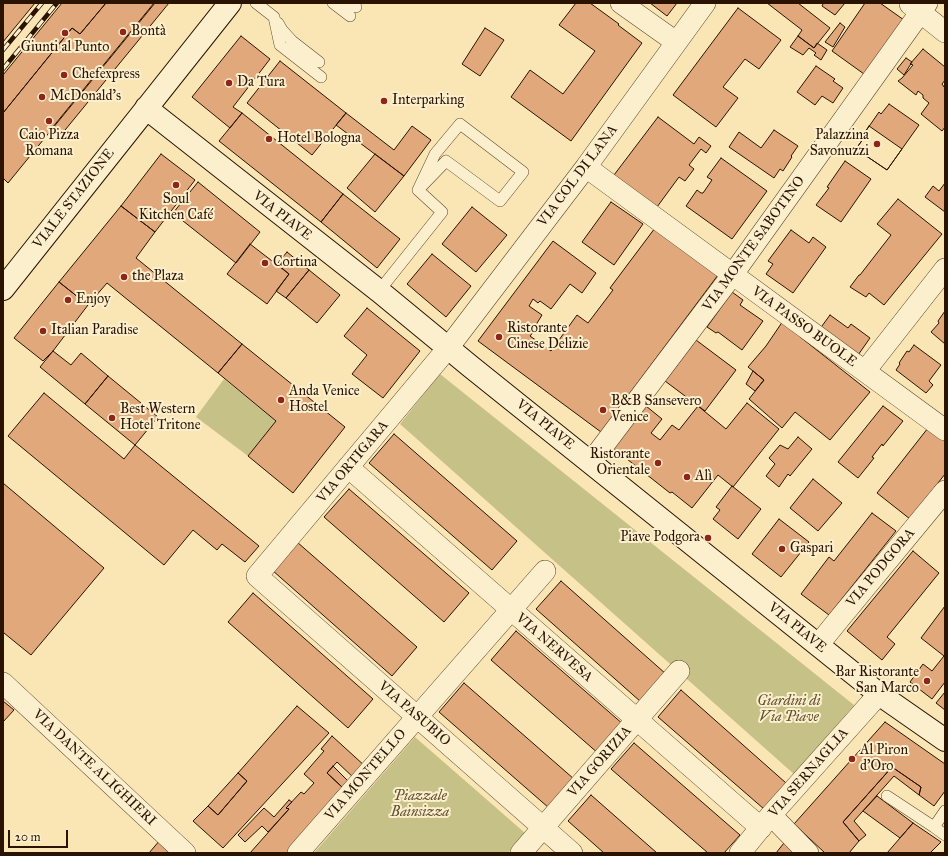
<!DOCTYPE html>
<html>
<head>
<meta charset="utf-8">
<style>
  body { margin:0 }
  #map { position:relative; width:948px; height:856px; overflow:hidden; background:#fae6b4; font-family:"IM FELL Great Primer",serif }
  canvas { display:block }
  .frame { position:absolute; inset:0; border:4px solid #2a1300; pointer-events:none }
  .scale { position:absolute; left:8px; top:830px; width:60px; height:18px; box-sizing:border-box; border:2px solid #2a1300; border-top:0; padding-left:5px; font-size:12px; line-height:14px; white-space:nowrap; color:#2a1300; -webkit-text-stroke:3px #fcefce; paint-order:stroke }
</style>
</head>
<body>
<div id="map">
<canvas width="948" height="856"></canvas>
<div class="frame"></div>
<div class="scale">20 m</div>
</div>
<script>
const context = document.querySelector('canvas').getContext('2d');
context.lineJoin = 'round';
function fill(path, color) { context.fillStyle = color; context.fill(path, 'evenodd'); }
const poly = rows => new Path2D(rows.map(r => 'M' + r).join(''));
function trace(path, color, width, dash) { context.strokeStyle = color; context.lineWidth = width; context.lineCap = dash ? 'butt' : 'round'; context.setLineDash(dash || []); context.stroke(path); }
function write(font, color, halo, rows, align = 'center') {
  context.font = font + ' "IM FELL Great Primer",serif'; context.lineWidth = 4; context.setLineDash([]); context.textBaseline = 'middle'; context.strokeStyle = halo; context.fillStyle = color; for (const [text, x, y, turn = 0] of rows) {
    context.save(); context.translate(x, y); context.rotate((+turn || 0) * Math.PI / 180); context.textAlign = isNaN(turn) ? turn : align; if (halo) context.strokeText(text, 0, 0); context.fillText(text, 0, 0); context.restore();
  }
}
const green = poly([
  [440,374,854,705,800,767,795,775,400,424],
  [224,379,276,421,248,456,196,417],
  [415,737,525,833,508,853,314,853]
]);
const building = poly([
  [3,3,35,3,3,42,3,3],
  [62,3,106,3,80,34,72,28,3,113,3,75,62,3],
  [106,3,155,3,8,183,3,178,3,113,72,28,80,34,106,3],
  [154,3,169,3,61,135,52,128,154,3],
  [576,3,590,3,619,24,618,25,642,43,571,141,511,97,530,70,563,94,595,51,559,25,576,3],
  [650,3,677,3,667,16,650,3],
  [767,3,798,3,830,28,814,48,798,36,802,30,767,3],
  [822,3,845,3,835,15,822,6,823,4,822,3],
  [865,3,880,3,904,20,864,74,832,51,865,3],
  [738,8,781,40,759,69,745,59,723,87,738,98,716,127,673,95,738,8],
  [840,23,845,27,833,47,825,42,840,23],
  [485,28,504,40,480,76,462,64,485,28],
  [241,36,270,59,233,107,242,113,230,128,192,97,241,36],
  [798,36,814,48,817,43,827,50,821,60,814,55,816,53,809,48,803,55,790,47,798,36],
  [923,49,945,67,945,80,942,84,944,87,945,85,945,127,942,131,921,114,929,103,923,98,923,95,918,91,916,95,898,81,902,78,913,65,910,64,923,49],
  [906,58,912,62,904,75,897,69,906,58],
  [280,61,346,113,312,155,247,103,280,61],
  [816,66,835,79,833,81,843,88,833,103,822,96,815,105,797,92,816,66],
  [889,104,919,125,887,170,856,149,863,139,861,138,879,112,881,114,889,104],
  [242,113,343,194,321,222,219,141,242,113],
  [346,113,394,150,412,126,431,140,404,176,336,125,346,113],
  [658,117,694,144,699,137,711,146,706,153,701,149,689,165,694,169,685,181,679,177,657,207,614,175,658,117],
  [869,126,902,149,887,170,856,149,863,139,861,138,869,126],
  [774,130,798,146,791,156,792,157,783,171,780,169,774,178,729,147,739,132,761,148,774,130],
  [161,154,195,180,155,232,121,206,161,154],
  [375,154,404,176,375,212,347,188,375,154],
  [721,158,767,191,732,239,686,206,697,190,701,193,703,193,712,180,707,177,721,158],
  [845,161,871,179,841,222,816,205,829,188,827,187,845,161],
  [198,182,260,232,236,263,173,213,198,182],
  [945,183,945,212,925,197,933,186,939,191,945,183],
  [343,194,400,239,377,268,321,222,343,194],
  [898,199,942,234,884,305,869,293,866,297,850,287,859,275,860,275,891,235,877,224,898,199],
  [611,202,643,224,614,265,582,242,611,202],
  [121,206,155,232,136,258,242,344,218,373,107,283,88,305,59,282,121,206],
  [472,207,507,235,476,272,442,244,472,207],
  [655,228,718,275,601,432,478,341,553,241,596,273,582,293,570,284,551,309,540,301,538,303,533,299,529,306,542,315,534,328,536,329,530,336,551,351,577,315,588,323,613,290,610,288,655,228],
  [791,230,809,243,813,237,826,247,793,293,766,274,773,264,768,261,791,230],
  [250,244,289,274,267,304,227,274,250,244],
  [287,252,309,270,286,298,276,291,289,274,277,264,287,252],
  [432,254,471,286,446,317,407,284,432,254],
  [309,270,340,295,317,323,286,298,309,270],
  [59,282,88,305,53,351,43,361,14,338,59,282],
  [732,292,743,300,740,305,763,321,742,350,718,332,716,333,707,327,732,292],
  [367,308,420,351,383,398,352,374,367,355,344,336,367,308],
  [945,311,945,344,931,332,939,323,938,321,945,311],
  [830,315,848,328,851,324,870,338,856,358,819,330,830,315],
  [783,321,800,334,799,336,870,392,830,440,795,412,782,428,749,399,764,380,748,367,766,346,783,321],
  [696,340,736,370,705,411,665,381,696,340],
  [242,344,345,427,293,493,248,456,276,421,218,373,242,344],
  [914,345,941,365,929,381,933,385,926,393,896,370,900,364,899,363,907,351,909,352,914,345],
  [53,351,71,365,81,353,108,376,85,404,40,367,53,351],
  [753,371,764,380,755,391,746,384,753,371],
  [108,376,158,417,135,445,85,404,108,376],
  [44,393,124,459,135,445,259,546,245,562,222,544,217,550,193,530,164,565,8,436,44,393],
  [747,403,779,429,733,487,718,475,692,508,672,492,670,493,613,448,646,406,662,419,651,433,660,440,672,425,679,430,698,406,726,429,747,403],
  [883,406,903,421,883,446,882,444,872,457,874,458,858,478,838,462,883,406],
  [928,428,945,441,945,474,910,519,877,493,928,428],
  [394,434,517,541,492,570,369,463,394,434],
  [798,437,812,449,790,476,788,474,779,487,766,476,775,464,769,458,780,445,788,449,798,437],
  [813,479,842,503,818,531,790,508,813,479],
  [3,483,104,568,31,655,4,633,3,634,3,483],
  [732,486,761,509,738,539,713,519,720,510,716,507,732,486],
  [349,489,469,593,444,622,324,517,349,489],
  [872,513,896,531,829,615,801,594,829,557,834,561,872,513],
  [779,519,809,542,781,577,752,554,779,519],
  [297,542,417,647,392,676,272,570,297,542],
  [913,551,939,573,887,637,895,644,882,660,847,631,913,551],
  [561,581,666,674,641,702,536,609,561,581],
  [253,593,373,699,348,728,228,622,253,593],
  [945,606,945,682,932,699,910,682,923,664,932,671,944,656,921,638,945,606],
  [516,631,624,725,599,754,491,660,516,631],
  [464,683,574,779,549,808,439,712,464,683],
  [681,690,786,783,764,809,658,717,681,690],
  [945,692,945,710,936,703,945,692],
  [3,701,14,710,3,722,3,701],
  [297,706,329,733,223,848,193,821,208,806,218,815,247,781,238,773,297,706],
  [885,722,945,764,945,791,934,806,919,795,921,787,892,767,843,822,859,841,849,853,825,853,794,824,885,722],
  [332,736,366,767,355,779,337,762,327,773,342,787,335,795,338,798,289,853,250,853,289,809,286,808,301,792,304,794,314,783,304,774,324,751,321,749,332,736],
  [634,743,740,835,724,853,708,853,611,769,634,743],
  [333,766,351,784,344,791,342,787,327,773,333,766],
  [892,767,921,787,919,795,894,776,854,821,866,835,859,841,843,822,892,767],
  [238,773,247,781,218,815,208,806,238,773],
  [591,795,657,853,604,853,568,821,591,795],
  [877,796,913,823,900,838,863,811,877,796],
  [289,800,292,802,286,808,289,809,268,832,262,826,245,842,238,835,264,808,274,817,289,800],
  [913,823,941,842,930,853,887,853,913,823],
  [160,840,175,853,149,853,160,840],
  [784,843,796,853,776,853,784,843]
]);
const lane = poly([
  [256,3,274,17,280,45,321,77],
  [333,3,350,16],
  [349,3,356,7],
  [278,23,282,30,292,41,319,62],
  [460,124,523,172,500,201,446,161,418,190,435,154,460,124],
  [379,291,442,212,418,190],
  [887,796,934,827],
  [945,811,934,827,945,835]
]);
const street = poly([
  [621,3,676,42],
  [910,4,945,32],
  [586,167,945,430],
  [865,371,945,269],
  [591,462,733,274,927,3],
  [348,467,761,828],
  [818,645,840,618,945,491],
  [3,683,185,853],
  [771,815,808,853],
  [298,853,545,571],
  [521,853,679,671],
  [572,853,257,576,448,348,586,167,705,3],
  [740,853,771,815,879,694]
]);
const secondary = poly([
  [146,108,379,291,470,366,879,694,945,740],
  [3,289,230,3]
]);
const rail = poly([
  [3,50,42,3],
  [3,69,57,3]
]);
const markers = [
  [123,32,4,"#8f2418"],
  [65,33,4,"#8f2418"],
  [64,75,4,"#8f2418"],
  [229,83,4,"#8f2418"],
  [42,97,4,"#8f2418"],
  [384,101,4,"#8f2418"],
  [49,121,4,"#8f2418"],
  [269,139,4,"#8f2418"],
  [877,144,4,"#8f2418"],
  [176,185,4,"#8f2418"],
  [265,263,4,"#8f2418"],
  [124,277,4,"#8f2418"],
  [68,300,4,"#8f2418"],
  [43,331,4,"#8f2418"],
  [499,337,4,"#8f2418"],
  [281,400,4,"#8f2418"],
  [603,410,4,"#8f2418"],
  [112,418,4,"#8f2418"],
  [658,463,4,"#8f2418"],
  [687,477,4,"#8f2418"],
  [708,538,4,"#8f2418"],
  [782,549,4,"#8f2418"],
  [927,681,4,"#8f2418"],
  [852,759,4,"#8f2418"]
];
const poiNames = [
  ["Bontà",131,32],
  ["Giunti al Punto",65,48,"center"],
  ["Chefexpress",72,75],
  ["Da Tura",237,83],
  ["McDonald's",50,97],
  ["Interparking",392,101],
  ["Caio Pizza",49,136,"center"],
  ["Romana",49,152,"center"],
  ["Palazzina",869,136,"right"],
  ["Savonuzzi",869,152,"right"],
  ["Hotel Bologna",277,139],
  ["Soul",176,200,"center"],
  ["Kitchen Café",176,216,"center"],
  ["Cortina",273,263],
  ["the Plaza",132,277],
  ["Enjoy",76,300],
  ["Ristorante",507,329],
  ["Cinese Delizie",507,345],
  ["Italian Paradise",51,331],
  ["Anda Venice",289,392],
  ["Hostel",289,408],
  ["B&B Sansevero",611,402],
  ["Venice",611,418],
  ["Best Western",120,410],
  ["Hotel Tritone",120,426],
  ["Ristorante",650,455,"right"],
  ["Orientale",650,471,"right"],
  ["Alì",695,477],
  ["Piave Podgora",700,538,"right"],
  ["Gaspari",790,549],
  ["Bar Ristorante",919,673,"right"],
  ["San Marco",919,689,"right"],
  ["Al Piron",860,751],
  ["d'Oro",860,767]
];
const streetNames = [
  ["VIA COL DI LANA",578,176,-53],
  ["VIALE STAZIONE",74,199,-52],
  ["VIA PIAVE",282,216,38],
  ["VIA MONTE SABOTINO",754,244,-54],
  ["VIA PASSO BUOLE",804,327,36],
  ["VIA PIAVE",545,425,39],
  ["VIA ORTIGARA",353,462,-50],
  ["VIA PODGORA",881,568,-50],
  ["VIA PIAVE",797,628,39],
  ["VIA NERVESA",554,648,41],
  ["VIA PASUBIO",414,714,41],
  ["VIA GORIZIA",600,762,-49],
  ["VIA DANTE ALIGHIERI",94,768,43],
  ["VIA SERNAGLIA",809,773,-49],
  ["VIA MONTELLO",366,775,-49]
];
const parkNames = [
  ["Giardini di",789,702],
  ["Via Piave",789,718],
  ["Piazzale",420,797],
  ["Bainsizza",420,813]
];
fill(green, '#c6c287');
fill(building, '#e0a87b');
trace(building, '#2a1300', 1);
trace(lane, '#5e482d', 12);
trace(street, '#5e482d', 22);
trace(secondary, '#2a1300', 24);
trace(lane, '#fcefce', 11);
trace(street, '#fcefce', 21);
trace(secondary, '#fcefce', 22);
trace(rail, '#2a1300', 4.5);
trace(rail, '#fcefce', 3, [9]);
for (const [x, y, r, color] of markers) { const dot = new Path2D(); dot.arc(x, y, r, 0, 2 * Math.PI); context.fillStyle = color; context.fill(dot); trace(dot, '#fcefce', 1.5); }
write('14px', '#2a1300', '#fcefce', poiNames, 'left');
write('14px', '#2a1300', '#fcefce', streetNames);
write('italic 14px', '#61502f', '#fcefce', parkNames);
</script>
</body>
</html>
